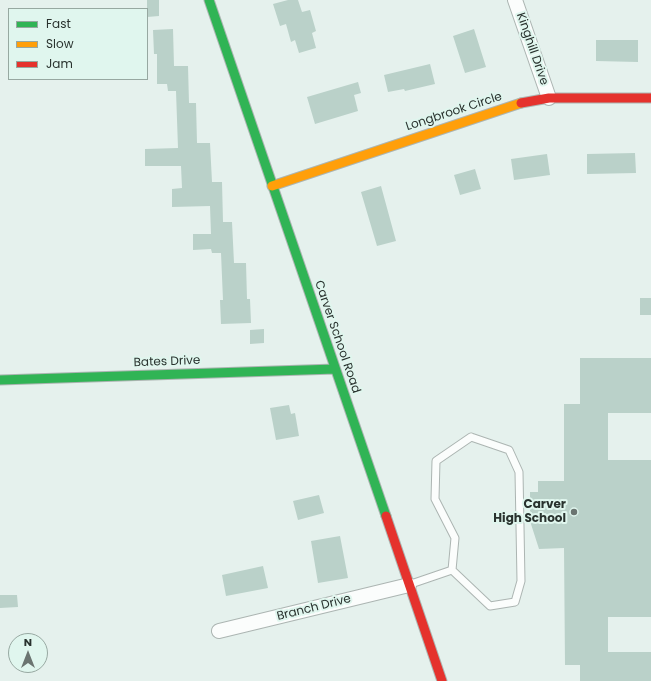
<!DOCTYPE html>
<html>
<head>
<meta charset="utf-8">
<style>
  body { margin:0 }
  #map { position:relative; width:651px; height:681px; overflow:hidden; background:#e5f1ed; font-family:Poppins,sans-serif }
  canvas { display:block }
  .legend { position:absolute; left:8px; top:8px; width:140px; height:72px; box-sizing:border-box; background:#e0f6ee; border:1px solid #97a8a1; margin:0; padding:5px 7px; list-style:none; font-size:12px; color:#29322e }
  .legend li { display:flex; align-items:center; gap:8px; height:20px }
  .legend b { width:20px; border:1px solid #97a8a1 }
  .north { position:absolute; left:8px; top:633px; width:40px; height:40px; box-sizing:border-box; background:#e0f6ee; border:1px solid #97a8a1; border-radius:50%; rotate:0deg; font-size:11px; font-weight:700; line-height:16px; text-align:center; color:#29322e }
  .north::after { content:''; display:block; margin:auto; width:14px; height:18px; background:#6b7571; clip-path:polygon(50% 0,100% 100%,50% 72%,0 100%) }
</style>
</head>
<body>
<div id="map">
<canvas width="651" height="681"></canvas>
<ul class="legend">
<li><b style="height:5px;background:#30b455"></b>Fast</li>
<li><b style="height:5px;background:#ff9f0a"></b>Slow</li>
<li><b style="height:5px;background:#e5322d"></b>Jam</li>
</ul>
<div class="north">N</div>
</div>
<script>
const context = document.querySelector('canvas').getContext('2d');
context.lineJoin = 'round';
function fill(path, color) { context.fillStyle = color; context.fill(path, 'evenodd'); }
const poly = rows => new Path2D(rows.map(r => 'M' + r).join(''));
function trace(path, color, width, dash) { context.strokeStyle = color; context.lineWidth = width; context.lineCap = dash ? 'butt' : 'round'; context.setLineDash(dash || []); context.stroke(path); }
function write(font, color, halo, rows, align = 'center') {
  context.font = font + ' Poppins,sans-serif'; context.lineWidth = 4; context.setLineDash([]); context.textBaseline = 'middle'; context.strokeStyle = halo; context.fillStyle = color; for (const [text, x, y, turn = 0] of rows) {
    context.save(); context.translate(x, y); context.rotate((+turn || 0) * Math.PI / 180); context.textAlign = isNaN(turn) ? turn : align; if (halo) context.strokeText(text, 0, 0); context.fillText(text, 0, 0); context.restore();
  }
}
const building = poly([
  [147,0,159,0,159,16,147,17],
  [288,0,298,0,302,12,310,10,316,31,312,33,316,48,299,53,295,40,291,42,286,24,280,26,273,4],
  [173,29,174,66,188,66,189,103,196,103,197,143,210,143,212,182,222,182,223,222,232,222,234,263,246,263,247,299,250,299,251,323,221,324,220,300,223,300,221,253,212,253,211,249,193,250,193,234,211,234,210,206,172,207,172,189,182,188,181,166,145,166,145,149,178,148,176,91,168,91,167,84,157,84,157,54,154,54,153,30],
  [474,29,486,67,465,73,453,36],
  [596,40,638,40,638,62,596,61],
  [430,64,435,84,405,91,404,89,388,92,384,75],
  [358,82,361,93,354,95,358,111,315,124,307,97],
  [635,153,636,173,587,174,587,154],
  [547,154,550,175,514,180,511,159],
  [475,169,481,189,460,195,454,175],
  [381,186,396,241,377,246,361,192],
  [640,298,651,298,651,315,640,315],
  [264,329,264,343,250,344,250,330],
  [580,358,651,358,651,413,608,413,608,460,651,460,651,617,608,617,608,652,651,652,651,681,580,681,580,665,565,665,564,548,539,549,530,521,530,492,538,492,538,481,564,481,564,404,580,404],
  [289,405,291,414,295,413,299,436,276,440,270,408],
  [319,495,324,513,298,520,293,501],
  [340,536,348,578,318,583,311,541],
  [263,566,268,588,226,596,222,575],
  [0,595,17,595,18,607,0,608]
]);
const lane = poly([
  [471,437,509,450,519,472,521,581,515,602,490,606,452,570,455,538,435,499,436,461,471,437],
  [411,584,452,570]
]);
const street = poly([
  [515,0,549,98],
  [219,631,409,585]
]);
const fast = poly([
  [209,0,386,516],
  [0,380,335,369]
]);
const slow = poly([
  [272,186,521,103]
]);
const jam = poly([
  [521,103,549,98,651,98],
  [386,516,442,681]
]);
const markers = [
  [574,512,4,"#6b7571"]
];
const streetNames = [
  ["Kinghill Drive",532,49,71],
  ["Longbrook Circle",454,112,-18],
  ["Carver School Road",337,337,71],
  ["Bates Drive",167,362,-2],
  ["Branch Drive",314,608,-14]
];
const poiNames = [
  ["Carver",566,505],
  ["High School",566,519]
];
fill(building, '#bad1c9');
trace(lane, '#acb5b2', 9);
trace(street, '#acb5b2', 16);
trace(fast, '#acb5b2', 11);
trace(slow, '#acb5b2', 11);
trace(jam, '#acb5b2', 11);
trace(lane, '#fbfdfc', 7);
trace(street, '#fbfdfc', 14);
trace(fast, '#30b455', 9);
trace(slow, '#ff9f0a', 9);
trace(jam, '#e5322d', 9);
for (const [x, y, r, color] of markers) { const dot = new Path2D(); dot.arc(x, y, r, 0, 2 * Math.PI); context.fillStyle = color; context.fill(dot); trace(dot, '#e0f6ee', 1.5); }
write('12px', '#29322e', '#e0f6ee', streetNames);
write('bold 12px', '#29322e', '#e0f6ee', poiNames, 'right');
</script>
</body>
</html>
